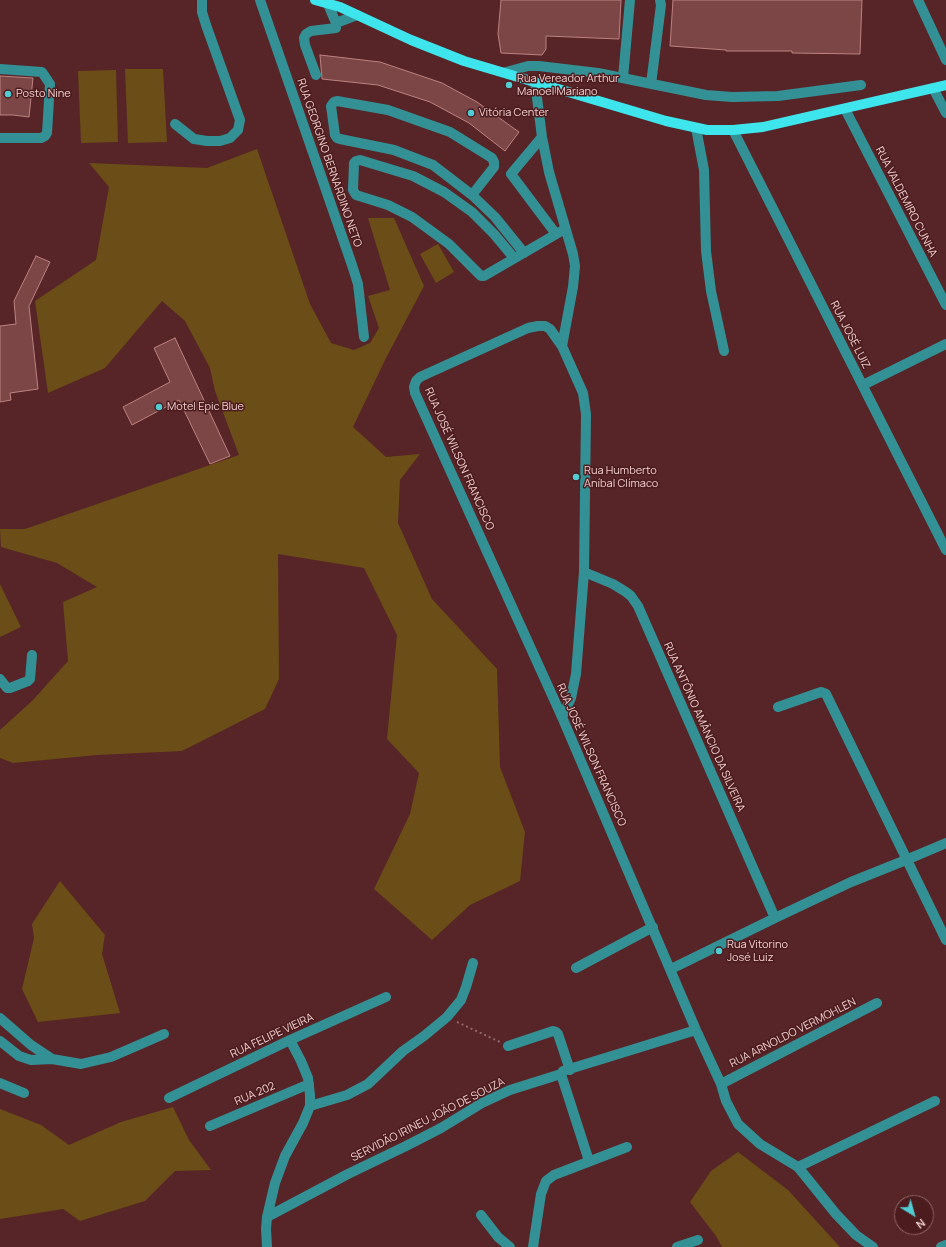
<!DOCTYPE html>
<html>
<head>
<meta charset="utf-8">
<style>
  body { margin:0 }
  #map { position:relative; width:946px; height:1247px; overflow:hidden; background:#572527; font-family:Manrope,sans-serif }
  canvas { display:block }
  .north { position:absolute; left:894px; top:1195px; width:40px; height:40px; box-sizing:border-box; background:#4c1b1e; border:1px solid #8e6465; border-radius:50%; rotate:143deg; font-size:11px; font-weight:700; line-height:16px; text-align:center; color:#f2d1d0 }
  .north::after { content:''; display:block; margin:auto; width:14px; height:18px; background:#51ccd2; clip-path:polygon(50% 0,100% 100%,50% 72%,0 100%) }
</style>
</head>
<body>
<div id="map">
<canvas width="946" height="1247"></canvas>
<div class="north">N</div>
</div>
<script>
const context = document.querySelector('canvas').getContext('2d');
context.lineJoin = 'round';
function fill(path, color) { context.fillStyle = color; context.fill(path, 'evenodd'); }
const poly = rows => new Path2D(rows.map(r => 'M' + r).join(''));
function trace(path, color, width, dash) { context.strokeStyle = color; context.lineWidth = width; context.lineCap = dash ? 'butt' : 'round'; context.setLineDash(dash || []); context.stroke(path); }
function write(font, color, halo, rows, align = 'center') {
  context.font = font + ' Manrope,sans-serif'; context.lineWidth = 3; context.setLineDash([]); context.textBaseline = 'middle'; context.strokeStyle = halo; context.fillStyle = color; for (const [text, x, y, turn = 0] of rows) {
    context.save(); context.translate(x, y); context.rotate((+turn || 0) * Math.PI / 180); context.textAlign = isNaN(turn) ? turn : align; if (halo) context.strokeText(text, 0, 0); context.fillText(text, 0, 0); context.restore();
  }
}
const green = poly([
  [125,69,163,69,167,142,128,143],
  [116,70,118,142,81,143,78,71],
  [257,149,310,304,331,343,354,350,370,343,379,328,368,296,390,290,368,218,394,218,424,286,386,358,353,427,386,457,420,454,400,480,398,523,432,599,497,669,500,767,525,832,520,881,470,905,432,940,374,889,410,814,419,773,387,739,397,635,364,568,278,554,279,679,265,709,182,751,97,755,13,763,0,758,0,730,33,700,68,661,63,602,97,587,57,563,1,547,0,529,25,529,239,455,215,391,210,368,185,321,162,301,105,368,48,393,35,301,96,260,109,187,89,163,207,168],
  [438,244,454,272,436,283,420,254],
  [0,584,21,627,0,637],
  [60,881,105,935,102,954,120,1013,38,1022,22,989,34,938,32,924],
  [173,1107,189,1140,211,1170,175,1171,145,1201,80,1221,63,1209,0,1219,0,1109,41,1125,69,1145,121,1122],
  [738,1152,788,1190,840,1247,722,1247,716,1236,690,1202,711,1171]
]);
const building = poly([
  [501,0,621,0,619,39,546,36,546,49,542,55,501,53,498,34,501,0],
  [673,0,862,0,860,54,792,53,792,51,726,51,726,50,670,46,673,0],
  [320,55,380,62,442,83,477,102,519,132,505,151,469,123,430,102,378,85,322,79,320,55],
  [0,76,33,78,29,117,13,115,0,115,0,76],
  [36,256,50,262,29,306,38,389,10,393,11,400,0,402,0,326,16,324,14,301,36,256],
  [175,338,230,456,210,464,179,400,132,425,123,407,170,382,154,348,175,338]
]);
const path = poly([
  [457,1022,500,1042]
]);
const minor = poly([
  [260,0,352,265,358,284,364,337],
  [918,0,946,60],
  [328,4,336,23,357,15],
  [0,69,42,72,50,84,47,133,45,136,41,138,0,138],
  [506,72,528,66,539,66,598,73,706,95,732,97,778,96,861,85],
  [316,75,305,45,304,38,306,34,311,31,336,28],
  [623,78,630,0],
  [535,82,542,137,549,172,573,254,575,266,573,287,562,346],
  [651,84,661,5,660,0],
  [933,88,946,113],
  [845,109,946,305],
  [175,124,194,139,207,141,220,141,230,138,238,130,240,120,206,25,202,12,202,0],
  [696,128,704,170,706,251,711,291,724,351],
  [733,130,946,550],
  [542,137,511,174,556,234],
  [472,195,494,167,494,162,492,158,450,132,388,110,337,101,334,102,331,106,335,135,337,138,340,139,394,150,433,165,472,195,495,217,524,253],
  [514,258,494,234,472,212,444,192,413,176,360,160,356,161,354,163,353,190,356,195,388,205,412,217,449,244,481,276,484,276,565,229],
  [863,385,946,344],
  [584,572,613,584,626,592,631,596,638,606,775,918],
  [0,679,7,688,10,688,28,681,30,679,32,655],
  [778,707,821,692,826,694,946,940],
  [562,717,571,698,576,674,584,572,586,414,583,393,562,346,550,329,545,326,538,326,528,328,420,377,416,381,414,387,415,393,562,717,696,1030,721,1084,726,1101,738,1124,760,1144,798,1167,836,1214,856,1235,873,1247],
  [576,968,653,927],
  [671,969,775,918,851,882,906,860,946,843],
  [0,1018,31,1045,52,1059,81,1064,111,1057,164,1034],
  [0,1041,19,1056,31,1060,52,1059],
  [508,1046,553,1031,556,1032,558,1034,570,1070],
  [561,1074,589,1161],
  [0,1083,24,1093],
  [721,1084,877,1003],
  [169,1098,290,1040,386,997],
  [310,1106,347,1095,368,1084,403,1051,424,1036,447,1017,461,1000,466,987,473,963],
  [210,1126,309,1084],
  [798,1167,935,1101],
  [481,1215,498,1237,510,1247],
  [267,1217,348,1174,406,1146,441,1128,482,1103,510,1090,561,1074,563,1071,696,1030],
  [267,1247,266,1229,267,1217,275,1183,285,1156,303,1123,310,1106,310,1095,308,1078,301,1061,290,1040],
  [533,1247,541,1194,546,1181,554,1175,627,1147],
  [677,1247,698,1240],
  [941,1247,946,1245]
]);
const major = poly([
  [315,0,340,7,411,40,464,61,666,121,707,130,733,130,763,127,946,85]
]);
const markers = [
  [509,85,4,"#51ccd2"],
  [8,94,4,"#51ccd2"],
  [471,113,4,"#51ccd2"],
  [159,407,4,"#51ccd2"],
  [576,477,4,"#51ccd2"],
  [719,951,4,"#51ccd2"]
];
const poiNames = [
  ["Rua Vereador Arthur",517,79],
  ["Manoel Mariano",517,92],
  ["Posto Nine",16,94],
  ["Vitória Center",479,113],
  ["Motel Epic Blue",167,407],
  ["Rua Humberto",584,471],
  ["Aníbal Clímaco",584,484],
  ["Rua Vitorino",727,945],
  ["José Luiz",727,958]
];
const streetNames = [
  ["RUA GEORGINO BERNARDINO NETO",329,163,71],
  ["RUA VALDEMIRO CUNHA",906,202,63],
  ["RUA JOSÉ LUIZ",850,335,63],
  ["RUA JOSÉ WILSON FRANCISCO",459,459,66],
  ["RUA ANTÔNIO AMÂNCIO DA SILVEIRA",704,727,66],
  ["RUA JOSÉ WILSON FRANCISCO",591,755,66],
  ["RUA ARNOLDO VERMOHLEN",793,1033,-27],
  ["RUA FELIPE VIEIRA",272,1036,-25],
  ["RUA 202",255,1094,-23],
  ["SERVIDÃO IRINEU JOÃO DE SOUZA",428,1120,-27]
];
fill(green, '#6a4d17');
fill(building, '#7c4647');
trace(building, '#bd8281', 1);
trace(path, '#936869', 2, [2, 3]);
trace(minor, '#339196', 10);
trace(major, '#3ee5ed', 10);
for (const [x, y, r, color] of markers) { const dot = new Path2D(); dot.arc(x, y, r, 0, 2 * Math.PI); context.fillStyle = color; context.fill(dot); trace(dot, '#4c1b1e', 1.5); }
write('11px', '#f2d1d0', '#4c1b1e', poiNames, 'left');
write('11px', '#f2d1d0', '#4c1b1e', streetNames);
</script>
</body>
</html>
